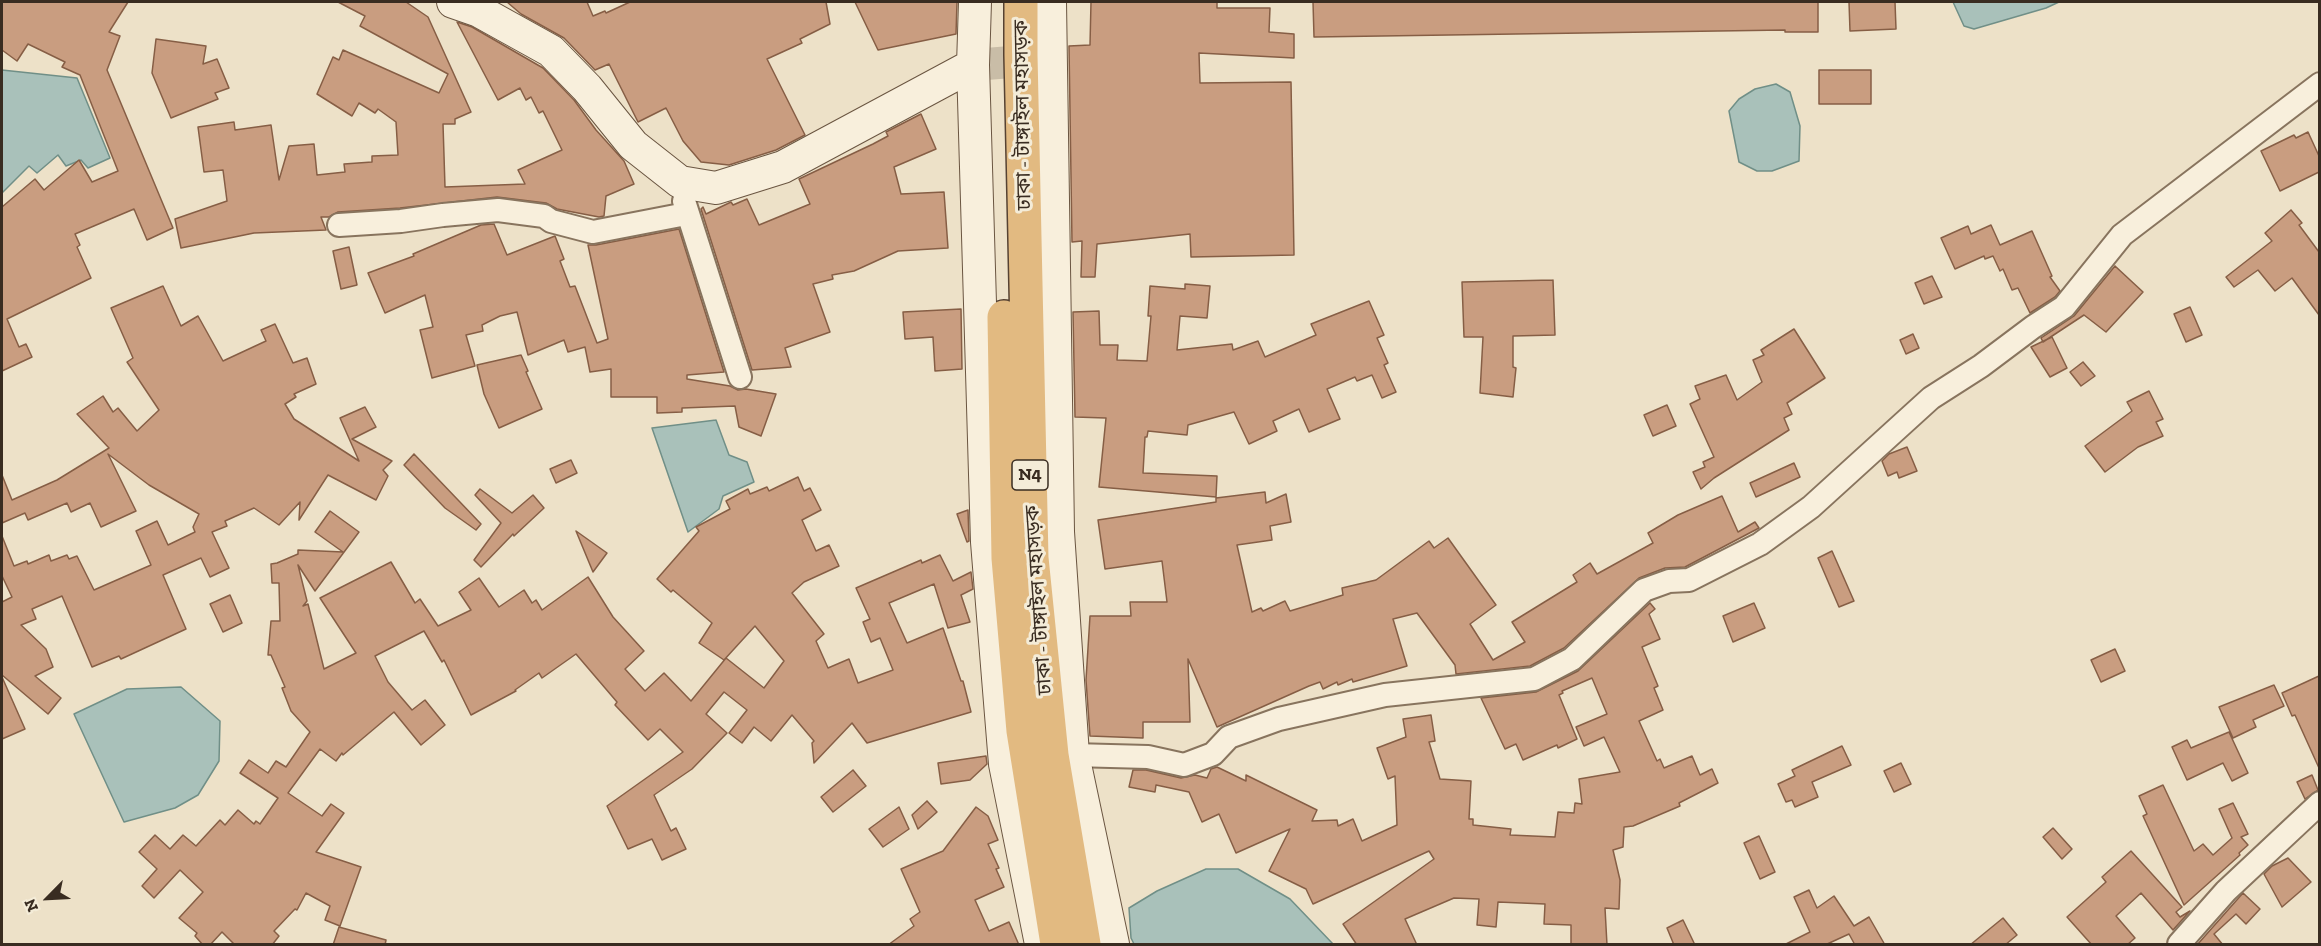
<!DOCTYPE html>
<html>
<head>
<meta charset="utf-8">
<style>
  body { margin:0 }
  #map { position:relative; width:2321px; height:946px; overflow:hidden; background:#ede1c8; font-family:"Zilla Slab",serif }
  canvas { display:block }
  .frame { position:absolute; inset:0; border:3px solid #392c21; pointer-events:none }
  .north { position:absolute; left:18px; top:868px; width:60px; height:60px; -webkit-text-stroke:4px #f4ecd8; paint-order:stroke; rotate:246deg; font-size:16px; font-weight:700; line-height:24px; text-align:center; color:#392c21 }
  .north::after { content:''; display:block; margin:auto; width:21px; height:27px; background:#392c21; clip-path:polygon(50% 0,100% 100%,50% 72%,0 100%) }
</style>
</head>
<body>
<div id="map">
<canvas width="2321" height="946"></canvas>
<div class="frame"></div>
<div class="north">N</div>
</div>
<script>
const context = document.querySelector('canvas').getContext('2d');
context.lineJoin = 'round';
function fill(path, color) { context.fillStyle = color; context.fill(path, 'evenodd'); }
const poly = rows => new Path2D(rows.map(r => 'M' + r).join(''));
function trace(path, color, width, dash) { context.strokeStyle = color; context.lineWidth = width; context.lineCap = dash ? 'butt' : 'round'; context.setLineDash(dash || []); context.stroke(path); }
function write(font, color, halo, rows, align = 'center') {
  context.font = font + ' "Zilla Slab","Noto Sans Bengali",serif'; context.lineWidth = 6; context.setLineDash([]); context.textBaseline = 'middle'; context.strokeStyle = halo; context.fillStyle = color; for (const [text, x, y, turn = 0] of rows) {
    context.save(); context.translate(x, y); context.rotate((+turn || 0) * Math.PI / 180); context.textAlign = isNaN(turn) ? turn : align; if (halo) context.strokeText(text, 0, 0); context.fillText(text, 0, 0); context.restore();
  }
}
const water = poly([
  [1953,2,2059,2,2046,8,1974,29,1964,26,1953,2],
  [2,70,77,78,110,158,88,168,81,160,66,166,58,155,37,173,29,166,2,193,2,70],
  [1776,84,1790,92,1800,126,1799,161,1772,171,1757,171,1739,162,1729,111,1739,99,1755,89,1776,84],
  [716,420,729,455,747,462,754,482,723,496,719,509,688,532,652,428,716,420],
  [181,687,220,721,219,761,198,795,175,808,124,822,74,714,127,689,181,687],
  [1206,869,1238,869,1290,899,1333,944,1134,944,1131,938,1129,908,1157,891,1206,869]
]);
const building = poly([
  [2,2,128,2,109,32,120,36,107,70,173,228,147,240,134,209,75,234,80,245,77,247,91,278,7,319,19,347,26,344,32,357,2,371,2,207,35,179,44,190,79,160,92,182,118,171,80,75,62,67,65,62,28,44,17,61,2,50,2,2],
  [338,2,406,2,428,17,471,112,455,119,455,124,443,124,445,187,525,184,518,170,562,150,543,111,539,113,531,97,526,100,520,88,498,100,457,22,472,27,543,68,574,100,596,130,624,161,634,184,606,196,604,216,599,217,557,209,546,203,497,197,400,208,338,212,329,217,321,217,326,230,254,233,181,248,175,219,227,201,223,170,204,172,198,127,234,122,235,130,271,125,279,180,289,146,314,144,317,175,345,172,344,164,372,162,372,156,398,155,396,122,378,109,375,113,359,103,352,116,317,94,333,57,339,60,343,50,439,93,448,74,360,26,365,16,338,2],
  [507,2,587,2,593,16,605,11,606,13,630,2,826,2,830,24,800,39,802,43,767,59,805,135,776,150,729,165,701,162,683,141,666,108,638,122,609,64,595,70,564,38,521,14,507,2],
  [855,2,957,2,956,34,878,50,855,2],
  [1091,2,1217,2,1217,8,1270,8,1269,32,1294,34,1294,58,1199,53,1200,83,1291,82,1294,255,1191,257,1190,234,1097,244,1095,277,1081,277,1082,241,1072,242,1069,46,1090,45,1091,2],
  [1313,2,1818,2,1818,32,1785,32,1785,30,1314,37,1313,2],
  [1849,2,1895,2,1896,29,1850,31,1849,2],
  [156,39,206,46,203,64,217,59,229,88,215,93,218,99,171,118,152,73,156,39],
  [1819,70,1871,70,1871,104,1819,104,1819,70],
  [921,114,936,149,894,167,901,194,944,192,948,248,898,251,854,271,832,275,833,279,813,284,830,332,785,348,791,367,752,370,701,209,703,207,706,214,731,202,733,205,747,199,759,225,810,204,799,179,873,144,888,136,886,132,921,114],
  [2308,132,2319,156,2319,172,2280,191,2261,151,2294,135,2296,138,2308,132],
  [2291,210,2302,223,2299,225,2319,252,2319,315,2292,278,2275,291,2258,270,2234,287,2226,277,2272,241,2265,233,2291,210],
  [494,224,507,255,555,236,564,259,560,261,570,287,575,286,597,343,608,339,588,245,596,245,679,229,724,372,687,375,687,379,730,386,738,390,746,389,776,394,761,436,739,427,735,406,682,408,682,412,657,413,657,397,611,397,611,369,590,372,585,347,568,352,564,340,528,355,517,312,500,316,482,325,483,331,466,335,475,366,432,378,420,330,433,327,425,295,385,313,368,273,414,256,413,254,481,225,494,224],
  [1991,225,2000,245,2032,231,2052,276,2050,277,2060,291,2055,297,2030,313,2018,288,2012,290,2003,269,2000,271,1993,256,1985,259,1984,256,1955,269,1941,238,1968,226,1971,234,1991,225],
  [349,247,357,285,341,289,333,251,349,247],
  [2115,266,2143,292,2106,332,2084,315,2043,342,2041,338,2074,316,2115,266],
  [1932,276,1942,297,1924,304,1915,283,1932,276],
  [1553,280,1555,335,1513,336,1513,367,1516,368,1513,397,1480,393,1483,337,1464,337,1462,282,1553,280],
  [1185,284,1210,286,1207,318,1180,316,1177,350,1232,344,1233,350,1258,341,1265,357,1316,335,1311,324,1369,301,1384,335,1377,338,1388,363,1384,365,1396,392,1382,398,1372,375,1357,381,1355,377,1327,389,1340,419,1309,432,1299,409,1273,421,1277,431,1249,444,1234,412,1188,425,1187,435,1148,431,1147,437,1145,437,1143,473,1217,476,1216,497,1099,487,1106,418,1075,417,1073,312,1099,311,1100,345,1118,345,1117,360,1147,361,1151,316,1148,316,1150,286,1185,289,1185,284],
  [163,286,181,326,198,316,223,361,266,341,261,330,275,324,293,363,307,358,316,384,294,394,296,397,285,404,294,419,359,461,340,418,365,407,376,427,352,439,392,461,383,470,388,476,376,500,328,475,299,520,300,502,279,525,254,508,225,521,227,526,212,532,229,568,210,577,201,558,163,575,186,629,121,659,119,656,92,667,62,596,32,609,36,619,21,625,46,649,53,667,35,676,61,698,48,714,2,675,2,602,12,597,2,576,2,536,14,566,27,561,28,564,49,555,51,561,67,555,69,559,77,556,94,590,151,565,136,531,157,521,168,545,195,532,193,527,199,514,149,485,108,454,136,511,101,527,90,503,71,512,67,503,28,520,25,513,2,523,2,475,12,500,57,480,109,448,77,414,103,396,113,412,118,408,137,431,159,410,127,362,133,358,111,308,163,286],
  [2190,307,2202,335,2186,342,2174,314,2190,307],
  [961,309,962,369,935,371,933,337,905,339,903,312,961,309],
  [1794,329,1825,378,1787,403,1792,414,1784,418,1789,430,1714,478,1701,489,1693,472,1705,467,1703,462,1714,457,1690,404,1700,399,1695,386,1726,375,1737,400,1762,382,1753,360,1764,355,1761,350,1794,329],
  [1913,334,1919,348,1906,354,1900,340,1913,334],
  [2052,337,2067,368,2050,377,2031,347,2052,337],
  [521,355,528,371,526,372,542,409,499,428,484,394,477,365,521,355],
  [2083,362,2095,376,2081,386,2070,372,2083,362],
  [2149,391,2163,419,2156,422,2163,436,2138,447,2105,472,2085,446,2132,411,2127,402,2149,391],
  [1667,405,1676,426,1653,436,1644,415,1667,405],
  [1907,447,1917,471,1899,478,1897,472,1888,476,1882,461,1889,454,1907,447],
  [414,454,481,524,476,530,445,508,404,465,414,454],
  [571,460,577,473,556,483,550,469,571,460],
  [1794,463,1800,477,1756,497,1750,483,1794,463],
  [798,477,804,491,810,488,821,510,802,520,816,551,829,545,839,566,804,582,792,593,824,634,816,641,828,668,849,659,858,683,893,670,880,638,871,642,863,622,870,619,856,588,921,560,922,563,940,555,953,581,971,572,973,589,961,595,970,622,948,628,934,584,889,603,907,643,943,628,961,681,963,681,971,712,867,743,852,723,814,763,812,743,814,741,792,715,771,741,754,727,742,743,729,733,747,710,724,692,706,714,727,733,692,769,654,795,671,831,676,828,686,849,662,860,652,839,628,849,607,806,683,752,660,729,648,740,615,705,617,702,576,654,542,678,539,673,515,690,516,691,471,715,444,660,442,662,424,631,375,656,388,682,412,710,425,700,445,725,421,745,394,712,343,755,342,753,336,761,320,749,288,793,322,816,331,804,344,813,316,852,361,867,340,926,325,920,330,906,306,893,297,910,295,909,274,931,279,936,272,945,235,945,222,932,210,945,203,945,195,936,197,933,179,918,203,892,180,870,154,898,142,886,157,869,139,852,155,835,170,849,183,835,196,846,220,820,225,825,238,810,254,824,256,821,260,824,278,798,240,773,249,760,268,773,276,761,286,767,310,732,291,711,282,688,285,687,271,655,268,655,271,621,280,621,279,583,272,583,271,564,277,563,298,554,298,550,343,552,315,532,330,511,359,532,315,591,298,565,307,601,303,606,308,604,324,669,356,653,320,598,391,562,415,603,420,599,438,626,471,610,459,592,479,578,499,607,524,590,532,603,536,600,542,610,588,577,613,617,644,651,625,669,645,691,664,673,691,701,726,658,764,688,784,661,755,626,724,660,699,643,712,623,673,590,671,592,657,579,699,531,696,527,730,509,726,501,748,489,750,494,767,487,769,491,798,477],
  [480,489,512,513,533,495,544,508,514,536,513,534,481,567,474,560,501,523,475,495,480,489],
  [1265,492,1266,503,1286,494,1291,522,1270,526,1272,540,1237,545,1252,612,1261,608,1263,611,1285,601,1290,611,1343,595,1342,588,1376,580,1429,541,1434,548,1448,538,1496,605,1470,624,1493,660,1525,642,1512,622,1577,582,1573,575,1590,563,1597,574,1653,543,1648,533,1678,515,1722,496,1738,532,1755,522,1759,528,1685,567,1665,568,1639,578,1564,648,1530,666,1456,674,1455,665,1417,613,1393,619,1407,666,1353,682,1352,679,1338,685,1337,682,1323,689,1320,682,1309,686,1217,727,1188,659,1190,722,1143,722,1143,738,1090,736,1086,680,1090,616,1131,616,1130,602,1167,602,1162,561,1105,569,1098,520,1216,502,1216,498,1265,492],
  [968,510,969,541,967,542,957,514,968,510],
  [576,531,607,553,593,572,576,531],
  [1832,551,1854,601,1839,607,1818,558,1832,551],
  [230,595,242,623,223,632,210,604,230,595],
  [1650,603,1655,609,1649,614,1660,639,1642,647,1658,686,1654,688,1663,710,1639,721,1657,761,1660,759,1664,768,1692,756,1700,775,1712,769,1718,783,1679,803,1680,806,1633,826,1624,827,1623,847,1613,850,1620,880,1619,909,1605,908,1607,945,1571,945,1571,925,1544,924,1545,904,1498,902,1496,927,1477,925,1479,899,1454,898,1405,919,1417,945,1357,945,1343,924,1434,859,1429,851,1313,904,1306,889,1269,871,1290,829,1236,853,1219,814,1202,822,1189,792,1156,785,1155,792,1129,787,1133,770,1146,770,1181,778,1195,775,1207,778,1211,769,1217,767,1246,781,1246,775,1317,810,1312,821,1337,820,1338,826,1353,819,1362,841,1397,825,1395,776,1388,779,1377,748,1406,737,1403,719,1431,715,1435,741,1429,742,1440,779,1471,781,1469,819,1473,819,1473,825,1511,829,1510,835,1555,837,1558,812,1574,813,1575,803,1582,804,1579,779,1620,772,1604,737,1584,746,1576,727,1607,714,1592,678,1562,691,1563,693,1559,695,1577,739,1558,748,1557,745,1523,760,1516,744,1505,749,1481,698,1536,692,1578,671,1650,603],
  [1754,603,1765,628,1733,642,1723,616,1754,603],
  [2115,649,2125,671,2101,682,2091,660,2115,649],
  [2319,676,2319,768,2295,715,2292,716,2282,693,2319,676],
  [2,677,25,729,2,739,2,677],
  [2274,685,2284,706,2253,720,2256,727,2233,738,2219,707,2274,685],
  [2229,732,2248,773,2232,781,2223,763,2187,780,2172,747,2187,740,2191,748,2229,732],
  [1842,746,1851,765,1812,782,1818,797,1795,807,1792,800,1786,802,1778,784,1795,776,1792,770,1842,746],
  [986,756,987,764,970,780,941,784,938,763,986,756],
  [1901,763,1911,784,1894,792,1884,771,1901,763],
  [853,770,866,786,833,812,821,797,853,770],
  [2312,775,2318,790,2305,799,2297,782,2312,775],
  [2163,785,2194,851,2203,844,2213,855,2232,838,2219,809,2233,803,2248,834,2241,837,2248,845,2239,853,2240,855,2184,905,2143,816,2147,814,2139,796,2163,785],
  [927,801,937,812,918,829,912,815,927,801],
  [899,807,909,829,883,847,869,829,899,807],
  [976,807,988,816,998,840,988,844,999,868,996,869,1004,887,975,900,989,931,1009,922,1019,945,888,945,914,926,910,919,920,912,901,869,943,851,976,807],
  [2053,828,2072,849,2062,859,2043,837,2053,828],
  [1759,836,1775,872,1760,879,1744,843,1759,836],
  [2131,851,2182,907,2176,912,2180,917,2190,911,2173,930,2141,893,2116,916,2135,938,2127,945,2092,945,2067,917,2106,882,2102,877,2131,851],
  [2288,858,2311,882,2282,907,2264,874,2272,866,2288,858],
  [1809,890,1817,908,1834,896,1854,926,1869,917,1885,945,1855,945,1849,934,1825,945,1784,945,1810,932,1794,897,1809,890],
  [2243,893,2260,909,2246,924,2236,914,2214,934,2223,945,2197,945,2243,893],
  [2003,918,2017,935,2005,945,1970,945,2003,918],
  [1683,920,1695,945,1674,945,1667,928,1683,920],
  [339,927,386,940,385,945,333,945,339,927]
]);
const secondaryTunnel = poly([
  [973,65,1048,59]
]);
const minor = poly([
  [684,201,740,377],
  [339,225,401,221,443,215,498,210,544,216,551,221,593,232,686,214],
  [1073,755,1148,757,1184,765,1213,754,1229,737,1279,719,1385,695,1534,679,1572,659,1644,590,1669,581,1689,580,1760,544,1811,507,1931,398,1981,366,2033,327,2064,307,2122,235,2320,84],
  [2179,944,2226,891,2320,803]
]);
const secondary = poly([
  [453,2,479,11,551,51,587,88,633,145,680,182,716,188,783,167,973,65],
  [975,2,973,65,987,542,1005,764,1041,944],
  [1050,2,1058,532,1073,755,1113,944]
]);
const trunk = poly([
  [1021,2,1021,55,1032,558,1052,755,1084,944],
  [1004,317,1008,558,1023,731,1057,944]
]);
const shields = [
  [1030,475,36]
];
const shieldNames = [
  ["N4",1030,475]
];
const streetNames = [
  ["ঢাকা - টাঙ্গাইল মহাসড়ক",1023,115,-91],
  ["ঢাকা - টাঙ্গাইল মহাসড়ক",1039,600,-94]
];
fill(water, '#a9c1ba');
trace(water, '#708f87', 1.5);
fill(building, '#c99d80');
trace(building, '#865e45', 1.5);
trace(secondaryTunnel, '#c9bda7', 32, [32, 16]);
trace(minor, '#88745e', 26);
trace(secondary, '#6a5541', 34);
trace(trunk, '#564232', 36);
trace(minor, '#f8efdc', 22);
trace(secondary, '#f8efdc', 32);
trace(trunk, '#e2ba81', 33);
for (const [x, y, w] of shields) { const box = new Path2D(); box.roundRect(x - w / 2, y - 15, w, 30, 4.5); context.fillStyle = '#f4ecd8'; context.fill(box); trace(box, '#392c21', 1.5); }
write('bold 18px', '#392c21', null, shieldNames);
write('20px', '#392c21', '#f4ecd8', streetNames);
</script>
</body>
</html>
